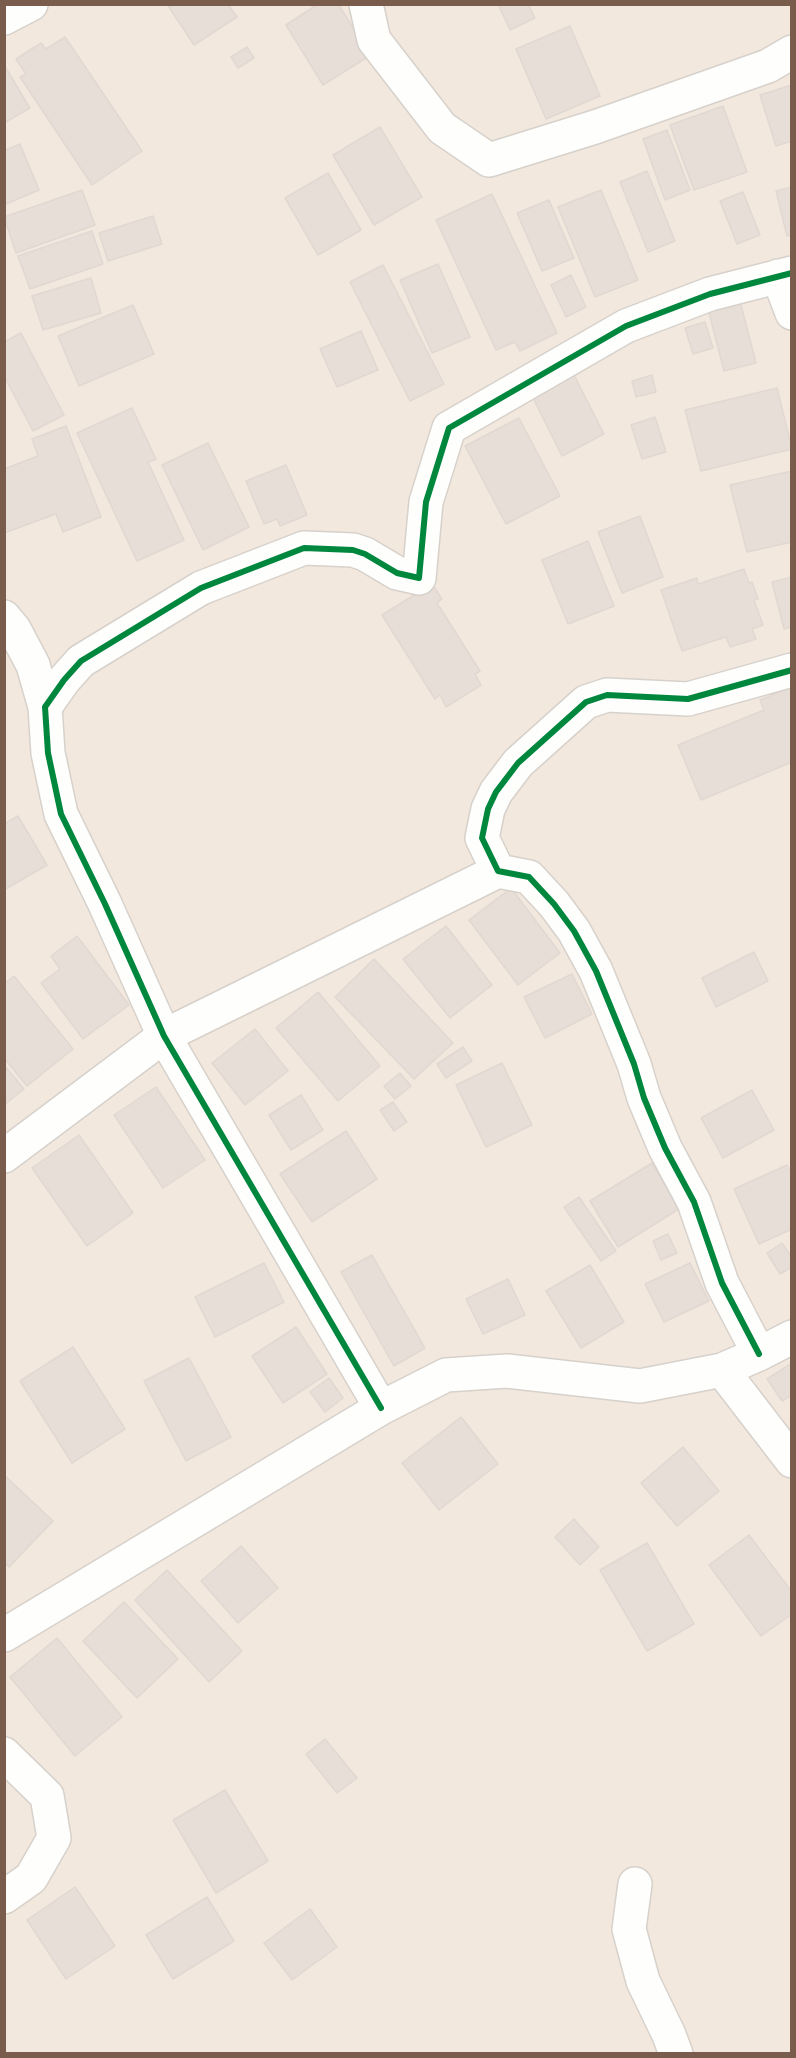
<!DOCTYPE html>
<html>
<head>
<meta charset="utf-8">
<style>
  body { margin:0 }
  #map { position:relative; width:796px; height:2058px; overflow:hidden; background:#f9f5f0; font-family:Ubuntu,sans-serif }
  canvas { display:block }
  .frame { position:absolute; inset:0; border:6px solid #7a5c4d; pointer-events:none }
</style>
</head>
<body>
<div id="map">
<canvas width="796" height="2058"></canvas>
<div class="frame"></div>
</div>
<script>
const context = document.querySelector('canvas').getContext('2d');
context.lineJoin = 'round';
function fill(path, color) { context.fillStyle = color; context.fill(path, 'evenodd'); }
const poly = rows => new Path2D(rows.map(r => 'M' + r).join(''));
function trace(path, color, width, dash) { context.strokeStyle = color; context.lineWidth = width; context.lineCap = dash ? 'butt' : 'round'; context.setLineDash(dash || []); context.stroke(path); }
const residential = poly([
  [5,5,791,5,791,2053,5,2053]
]);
const building = poly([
  [167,4,228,4,237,17,194,45,167,4],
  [318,4,338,4,371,55,323,85,286,25,318,4],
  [498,4,528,4,535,18,510,30,498,4],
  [570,26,600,96,546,119,516,49,570,26],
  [65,37,142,151,92,185,20,77,26,74,16,59,41,43,46,49,65,37],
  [247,47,254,58,238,68,231,57,247,47],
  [4,65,30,108,4,123,4,65],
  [792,85,792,141,776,146,760,95,792,85],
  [723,106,747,172,694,190,670,125,723,106],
  [380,127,422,197,374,225,333,155,380,127],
  [667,130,690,190,665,200,643,139,667,130],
  [20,144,39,190,4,205,4,151,20,144],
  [647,171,675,241,648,252,620,182,647,171],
  [328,173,361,230,318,255,285,198,328,173],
  [792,187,792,235,787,236,776,191,792,187],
  [82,190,95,225,16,253,4,217,82,190],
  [601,190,638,280,595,297,558,207,601,190],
  [743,192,760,235,737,244,720,201,743,192],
  [492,194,557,333,520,351,515,342,496,350,436,220,492,194],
  [549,200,574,258,542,271,517,213,549,200],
  [153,216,162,244,108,261,99,233,153,216],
  [92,231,103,264,30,289,18,256,92,231],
  [438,264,470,337,432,353,400,280,438,264],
  [383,265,444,384,410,401,350,282,383,265],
  [571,275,586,307,566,317,551,285,571,275],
  [91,278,101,313,43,330,32,296,91,278],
  [740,301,756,363,724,371,708,309,740,301],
  [133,305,154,354,79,386,58,336,133,305],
  [705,322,713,348,693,354,685,328,705,322],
  [361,331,378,370,337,387,320,349,361,331],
  [21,333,64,415,33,431,4,376,4,342,21,333],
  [574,375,604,434,562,456,532,396,574,375],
  [652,375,656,392,636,397,632,381,652,375],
  [777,388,792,449,701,471,685,410,777,388],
  [132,408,156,459,148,462,184,540,137,561,77,433,132,408],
  [655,417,666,452,642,459,631,425,655,417],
  [519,418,560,496,506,524,465,446,519,418],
  [66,426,101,517,63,532,56,514,4,533,4,469,38,456,32,439,66,426],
  [208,443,249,527,203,550,162,465,208,443],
  [286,465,307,515,280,526,277,519,264,524,246,481,286,465],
  [792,471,792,542,747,552,730,485,792,471],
  [640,516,663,577,622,593,598,532,640,516],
  [588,541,614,606,568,624,542,560,588,541],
  [744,569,749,583,752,582,758,599,754,600,763,625,752,629,756,639,730,647,726,637,682,651,661,590,697,578,698,584,744,569],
  [792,577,792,627,784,629,772,582,792,577],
  [432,584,442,599,437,603,480,671,475,674,481,685,446,707,440,695,435,699,382,615,432,584],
  [792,687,792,762,701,800,678,745,764,710,760,700,792,687],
  [18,816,47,865,4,890,4,824,18,816],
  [511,888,560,953,518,985,469,920,511,888],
  [446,926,492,985,450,1018,403,959,446,926],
  [77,936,129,1005,83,1039,41,983,60,969,51,956,77,936],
  [754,952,768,981,716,1007,702,978,754,952],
  [374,959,453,1043,414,1079,335,997,374,959],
  [572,974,592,1014,545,1038,524,997,572,974],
  [14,976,73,1049,27,1086,4,1058,4,984,14,976],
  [318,992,380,1066,338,1101,276,1028,318,992],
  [255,1029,288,1071,245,1105,212,1063,255,1029],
  [463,1047,472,1061,446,1078,437,1064,463,1047],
  [502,1063,532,1125,486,1147,456,1085,502,1063],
  [4,1065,24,1089,4,1105,4,1065],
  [400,1073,411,1086,395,1099,384,1086,400,1073],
  [156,1087,205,1160,163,1188,114,1115,156,1087],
  [752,1090,774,1130,723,1158,701,1118,752,1090],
  [301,1095,323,1130,291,1150,269,1115,301,1095],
  [393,1102,407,1122,394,1131,380,1110,393,1102],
  [346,1131,377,1179,312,1222,280,1174,346,1131],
  [79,1135,133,1213,87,1246,32,1168,79,1135],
  [652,1163,679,1209,618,1247,590,1201,652,1163],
  [787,1165,792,1174,792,1229,759,1244,734,1189,787,1165],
  [579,1197,616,1251,601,1261,564,1207,579,1197],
  [668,1234,677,1253,661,1260,653,1241,668,1234],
  [782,1243,792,1258,792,1267,780,1274,767,1253,782,1243],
  [372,1255,425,1348,394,1366,341,1272,372,1255],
  [264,1263,284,1302,215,1337,195,1297,264,1263],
  [690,1263,709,1301,664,1322,645,1284,690,1263],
  [590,1265,624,1322,581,1348,546,1291,590,1265],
  [508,1279,525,1315,483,1334,466,1299,508,1279],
  [296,1327,327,1374,283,1403,252,1356,296,1327],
  [73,1347,125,1429,72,1463,20,1381,73,1347],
  [189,1358,231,1437,186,1461,144,1381,189,1358],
  [792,1363,792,1395,782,1401,767,1379,792,1363],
  [329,1378,343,1398,325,1412,310,1392,329,1378],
  [461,1417,498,1464,439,1510,402,1463,461,1417],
  [683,1447,719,1491,677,1526,641,1483,683,1447],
  [4,1475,53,1521,9,1567,4,1562,4,1475],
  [574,1519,599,1547,580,1565,555,1537,574,1519],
  [749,1535,792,1592,792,1614,761,1636,709,1565,749,1535],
  [647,1543,694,1624,647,1651,600,1570,647,1543],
  [241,1546,278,1588,238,1623,201,1581,241,1546],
  [167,1570,242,1651,209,1682,135,1600,167,1570],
  [124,1602,178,1659,137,1698,83,1641,124,1602],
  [57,1638,122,1717,75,1756,10,1677,57,1638],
  [325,1739,357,1778,337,1793,306,1754,325,1739],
  [225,1790,268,1861,216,1893,173,1820,225,1790],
  [75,1887,115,1946,66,1979,27,1920,75,1887],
  [207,1897,234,1941,173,1979,146,1935,207,1897],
  [310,1909,337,1947,292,1980,264,1943,310,1909]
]);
const street = poly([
  [366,4,374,40,442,128,489,160,595,127,768,66,792,52],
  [4,18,31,4],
  [778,276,792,313],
  [4,617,14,629,33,665,45,707],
  [4,1156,164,1036,498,871],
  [759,1354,722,1283,694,1202,665,1148,644,1098,634,1064,596,971,574,931,554,904,529,877,498,871,482,838,488,809,496,792,518,763,586,702,607,695,688,699,792,670],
  [722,1370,792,1461],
  [381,1408,164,1036,105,904,61,814,48,753,45,707,64,680,81,661,201,588,304,548,353,550,365,554,397,573,419,578,426,502,449,428,626,326,710,294,792,273],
  [4,1635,381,1408,446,1375,507,1371,640,1386,722,1370,759,1354,792,1337],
  [4,1754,47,1796,54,1838,31,1878,4,1897],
  [635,1884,629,1929,643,1981,669,2035,676,2054]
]);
const cycleway = poly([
  [759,1354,722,1283,694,1202,665,1148,644,1098,634,1064,596,971,574,931,554,904,529,877,498,871,482,838,488,809,496,792,518,763,586,702,607,695,688,699,792,670],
  [381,1408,164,1036,105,904,61,814,48,753,45,707,64,680,81,661,201,588,304,548,353,550,365,554,397,573,419,578,426,502,449,428,626,326,710,294,792,273]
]);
fill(residential, '#f2e8de');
fill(building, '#e6ded7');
trace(building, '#e2d8d2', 1.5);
trace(street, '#d7d1cb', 36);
trace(street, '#fefefd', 33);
trace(cycleway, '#00873e', 6);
</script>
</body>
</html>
